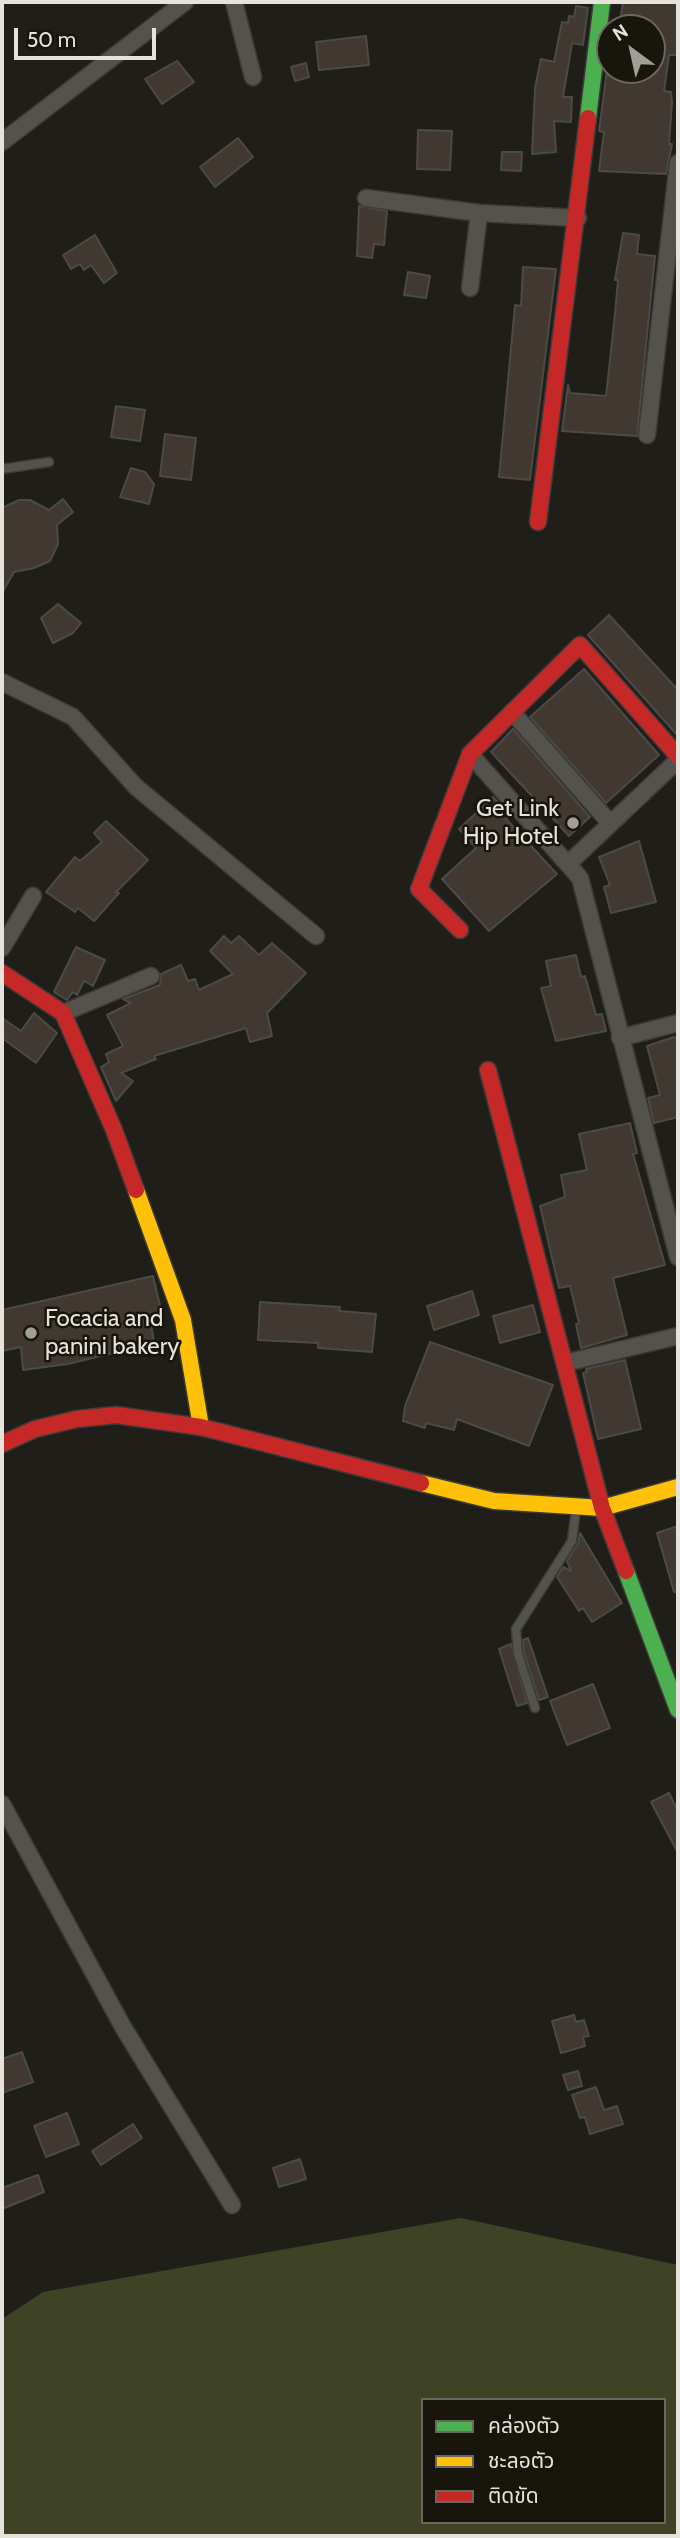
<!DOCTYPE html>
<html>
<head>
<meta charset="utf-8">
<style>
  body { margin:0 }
  #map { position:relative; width:680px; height:2538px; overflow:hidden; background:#1f1e18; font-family:Cabin,"Noto Sans Thai",sans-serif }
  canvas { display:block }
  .frame { position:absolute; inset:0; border:4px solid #e5e3dc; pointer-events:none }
  .legend { position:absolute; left:421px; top:2398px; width:245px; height:126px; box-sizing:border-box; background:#18150c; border:2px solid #6a675f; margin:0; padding:9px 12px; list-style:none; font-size:21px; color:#e5e3dc }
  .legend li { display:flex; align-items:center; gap:14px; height:35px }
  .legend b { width:35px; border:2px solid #6a675f }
  .north { position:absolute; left:596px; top:14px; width:70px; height:70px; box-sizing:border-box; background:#18150c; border:2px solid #6a675f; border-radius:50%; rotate:327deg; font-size:19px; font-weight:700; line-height:28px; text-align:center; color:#e5e3dc }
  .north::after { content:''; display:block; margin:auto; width:24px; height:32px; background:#a09e97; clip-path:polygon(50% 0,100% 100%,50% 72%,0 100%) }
  .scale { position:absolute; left:14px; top:28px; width:142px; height:32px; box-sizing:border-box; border:4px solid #e5e3dc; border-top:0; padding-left:9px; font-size:21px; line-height:24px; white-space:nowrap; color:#e5e3dc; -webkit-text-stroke:5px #18150c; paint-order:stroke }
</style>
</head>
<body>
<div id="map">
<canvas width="680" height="2538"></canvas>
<div class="frame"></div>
<ul class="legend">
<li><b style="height:9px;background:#4caf50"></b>คล่องตัว</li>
<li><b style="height:9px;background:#ffc107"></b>ชะลอตัว</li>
<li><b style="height:9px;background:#c62828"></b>ติดขัด</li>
</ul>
<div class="north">N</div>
<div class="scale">50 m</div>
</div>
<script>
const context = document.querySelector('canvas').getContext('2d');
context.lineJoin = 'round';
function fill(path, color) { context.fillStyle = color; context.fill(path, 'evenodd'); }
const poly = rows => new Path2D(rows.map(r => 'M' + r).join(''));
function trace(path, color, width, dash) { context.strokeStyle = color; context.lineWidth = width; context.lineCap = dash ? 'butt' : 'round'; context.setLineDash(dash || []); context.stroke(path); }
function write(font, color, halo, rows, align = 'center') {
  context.font = font + ' Cabin,sans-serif'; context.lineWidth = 5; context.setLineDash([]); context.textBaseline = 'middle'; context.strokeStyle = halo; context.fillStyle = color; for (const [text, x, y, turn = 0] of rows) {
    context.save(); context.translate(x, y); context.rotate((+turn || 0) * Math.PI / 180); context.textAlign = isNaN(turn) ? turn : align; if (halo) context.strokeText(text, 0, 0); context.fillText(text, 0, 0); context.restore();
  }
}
const green = poly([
  [461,2218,678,2265,678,2536,2,2536,2,2319,43,2292],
  [423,2400,664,2400,664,2522,423,2522]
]);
const building = poly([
  [623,2,678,2,678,55,669,55,664,91,671,92,672,102,669,144,672,144,666,174,599,171,604,132,599,131,607,70,652,70,652,28,619,28,623,2],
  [576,6,588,8,583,45,572,43,563,97,572,97,571,122,554,121,556,152,532,154,535,88,541,59,554,62,562,22,568,23,569,16,574,17,576,6],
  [366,36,369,65,319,70,316,42,366,36],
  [177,61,194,82,162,104,145,79,177,61],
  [306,63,309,77,295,81,291,67,306,63],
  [418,130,452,131,450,170,417,169,418,130],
  [238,138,253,157,215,187,200,167,238,138],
  [502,152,522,152,521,171,501,170,502,152],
  [359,206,387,211,384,245,374,244,372,258,357,256,359,206],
  [623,233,639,235,637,254,655,256,637,436,562,431,568,385,570,393,606,396,615,314,618,280,615,280,623,233],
  [95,235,117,273,104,283,91,265,84,270,80,264,71,269,63,255,95,235],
  [523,267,556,269,530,480,499,477,515,305,521,306,523,267],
  [408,272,430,276,426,298,404,295,408,272],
  [116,406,145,410,140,441,111,437,116,406],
  [165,434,196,438,191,480,160,476,165,434],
  [131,468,145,472,154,484,149,504,120,497,131,468],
  [63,499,73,512,57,525,58,544,50,561,34,568,14,572,2,593,2,508,19,500,30,500,49,510,63,499],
  [58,604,81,623,73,633,53,643,41,618,58,604],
  [609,615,678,690,678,736,588,635,609,615],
  [584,669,659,755,606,803,530,717,584,669],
  [513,729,590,817,569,836,491,752,513,729],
  [493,797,510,816,506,819,557,874,489,931,442,879,476,848,459,829,493,797],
  [106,821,148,860,116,892,119,893,94,921,78,908,75,912,46,892,75,857,80,861,102,842,94,833,106,821],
  [639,841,656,902,611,913,604,887,610,885,599,857,639,841],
  [224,936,231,943,239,936,259,955,272,943,306,973,267,1013,272,1036,250,1042,246,1028,154,1056,156,1059,121,1073,133,1081,116,1101,101,1067,109,1062,106,1054,123,1046,107,1015,131,1003,123,999,160,985,161,974,181,965,188,981,195,979,199,990,233,974,210,951,224,936],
  [76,947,105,960,93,986,84,981,77,995,73,992,67,1000,54,992,76,947],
  [576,955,581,977,585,976,596,1015,602,1014,606,1031,556,1041,541,988,551,986,546,961,576,955],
  [34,1013,57,1033,36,1063,2,1038,2,1018,21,1031,34,1013],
  [674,1037,678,1041,678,1117,654,1123,648,1098,660,1095,647,1046,674,1037],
  [630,1123,637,1153,633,1154,665,1265,613,1278,627,1335,581,1348,576,1324,579,1323,570,1286,559,1288,540,1206,565,1197,561,1175,587,1170,579,1134,630,1123],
  [153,1276,162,1314,150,1316,154,1343,68,1364,23,1370,21,1347,2,1351,2,1310,153,1276],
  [472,1291,479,1315,434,1330,427,1306,472,1291],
  [260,1302,340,1307,339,1311,376,1314,372,1352,318,1348,318,1343,258,1340,260,1302],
  [533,1305,540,1332,500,1343,493,1316,533,1305],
  [430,1342,553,1385,529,1446,457,1419,454,1430,426,1423,425,1428,403,1421,405,1406,430,1342],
  [625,1360,641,1429,598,1439,583,1373,587,1372,586,1369,625,1360],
  [678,1526,678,1591,674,1592,657,1533,678,1526],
  [580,1533,622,1603,592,1622,583,1608,579,1611,557,1577,563,1567,571,1571,567,1561,578,1544,580,1533],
  [528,1638,548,1697,539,1700,524,1653,523,1640,528,1638],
  [511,1644,527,1703,517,1706,499,1649,511,1644],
  [593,1684,610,1728,567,1745,550,1701,593,1684],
  [669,1793,678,1811,678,1853,651,1802,669,1793],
  [574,2015,576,2022,584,2020,589,2036,583,2037,585,2046,561,2053,552,2021,574,2015],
  [22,2052,33,2082,2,2093,2,2059,22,2052],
  [578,2071,582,2086,568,2090,563,2075,578,2071],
  [596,2087,604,2110,617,2106,623,2124,590,2134,585,2117,580,2118,572,2095,596,2087],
  [67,2113,79,2144,46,2157,34,2126,67,2113],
  [133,2124,142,2138,101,2165,92,2151,133,2124],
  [300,2159,306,2179,279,2187,273,2168,300,2159],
  [38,2175,44,2192,2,2209,2,2188,38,2175]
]);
const lane = poly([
  [2,469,49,462],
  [535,1708,518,1654,516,1629,572,1541,576,1509]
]);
const street = poly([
  [234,2,253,77],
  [2,142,185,2],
  [366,198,479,213,578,218],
  [470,288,479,213],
  [647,435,678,163],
  [2,682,73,717,136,787,316,936],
  [512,712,610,823],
  [470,754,580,878,678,1257],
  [569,863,678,760],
  [2,948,33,896],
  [63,1013,151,976],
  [620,1038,678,1023],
  [565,1363,678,1336],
  [2,1804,123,2027,232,2205]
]);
const fast = poly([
  [588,118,602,2],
  [626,1571,678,1710]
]);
const slow = poly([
  [136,1190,183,1320,201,1427],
  [421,1483,494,1501,602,1508,678,1487]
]);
const jam = poly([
  [538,522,588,118],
  [460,930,419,889,470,754,580,645,678,756],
  [2,973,63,1013,114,1130,136,1190],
  [488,1070,602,1508,626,1571],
  [2,1444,35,1429,77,1419,116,1415,201,1427,421,1483]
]);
const markers = [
  [573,823,7,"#a09e97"],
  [31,1333,7,"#a09e97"]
];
const poiNames = [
  ["Get Link",559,809],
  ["Hip Hotel",559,837],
  ["Focacia and",45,1319,"left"],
  ["panini bakery",45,1347,"left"]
];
fill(green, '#3d4324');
fill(building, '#403831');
trace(building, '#4c4a46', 2);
trace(lane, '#3c3b37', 11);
trace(street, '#3c3b37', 19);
trace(fast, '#3c3b37', 19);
trace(slow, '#3c3b37', 19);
trace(jam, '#3c3b37', 19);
trace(lane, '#53524d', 8);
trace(street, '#53524d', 16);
trace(fast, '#4caf50', 16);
trace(slow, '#ffc107', 16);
trace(jam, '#c62828', 16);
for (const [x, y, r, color] of markers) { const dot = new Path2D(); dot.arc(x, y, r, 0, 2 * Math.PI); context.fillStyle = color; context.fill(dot); trace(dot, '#18150c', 2.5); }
write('24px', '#e5e3dc', '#18150c', poiNames, 'right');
</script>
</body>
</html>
